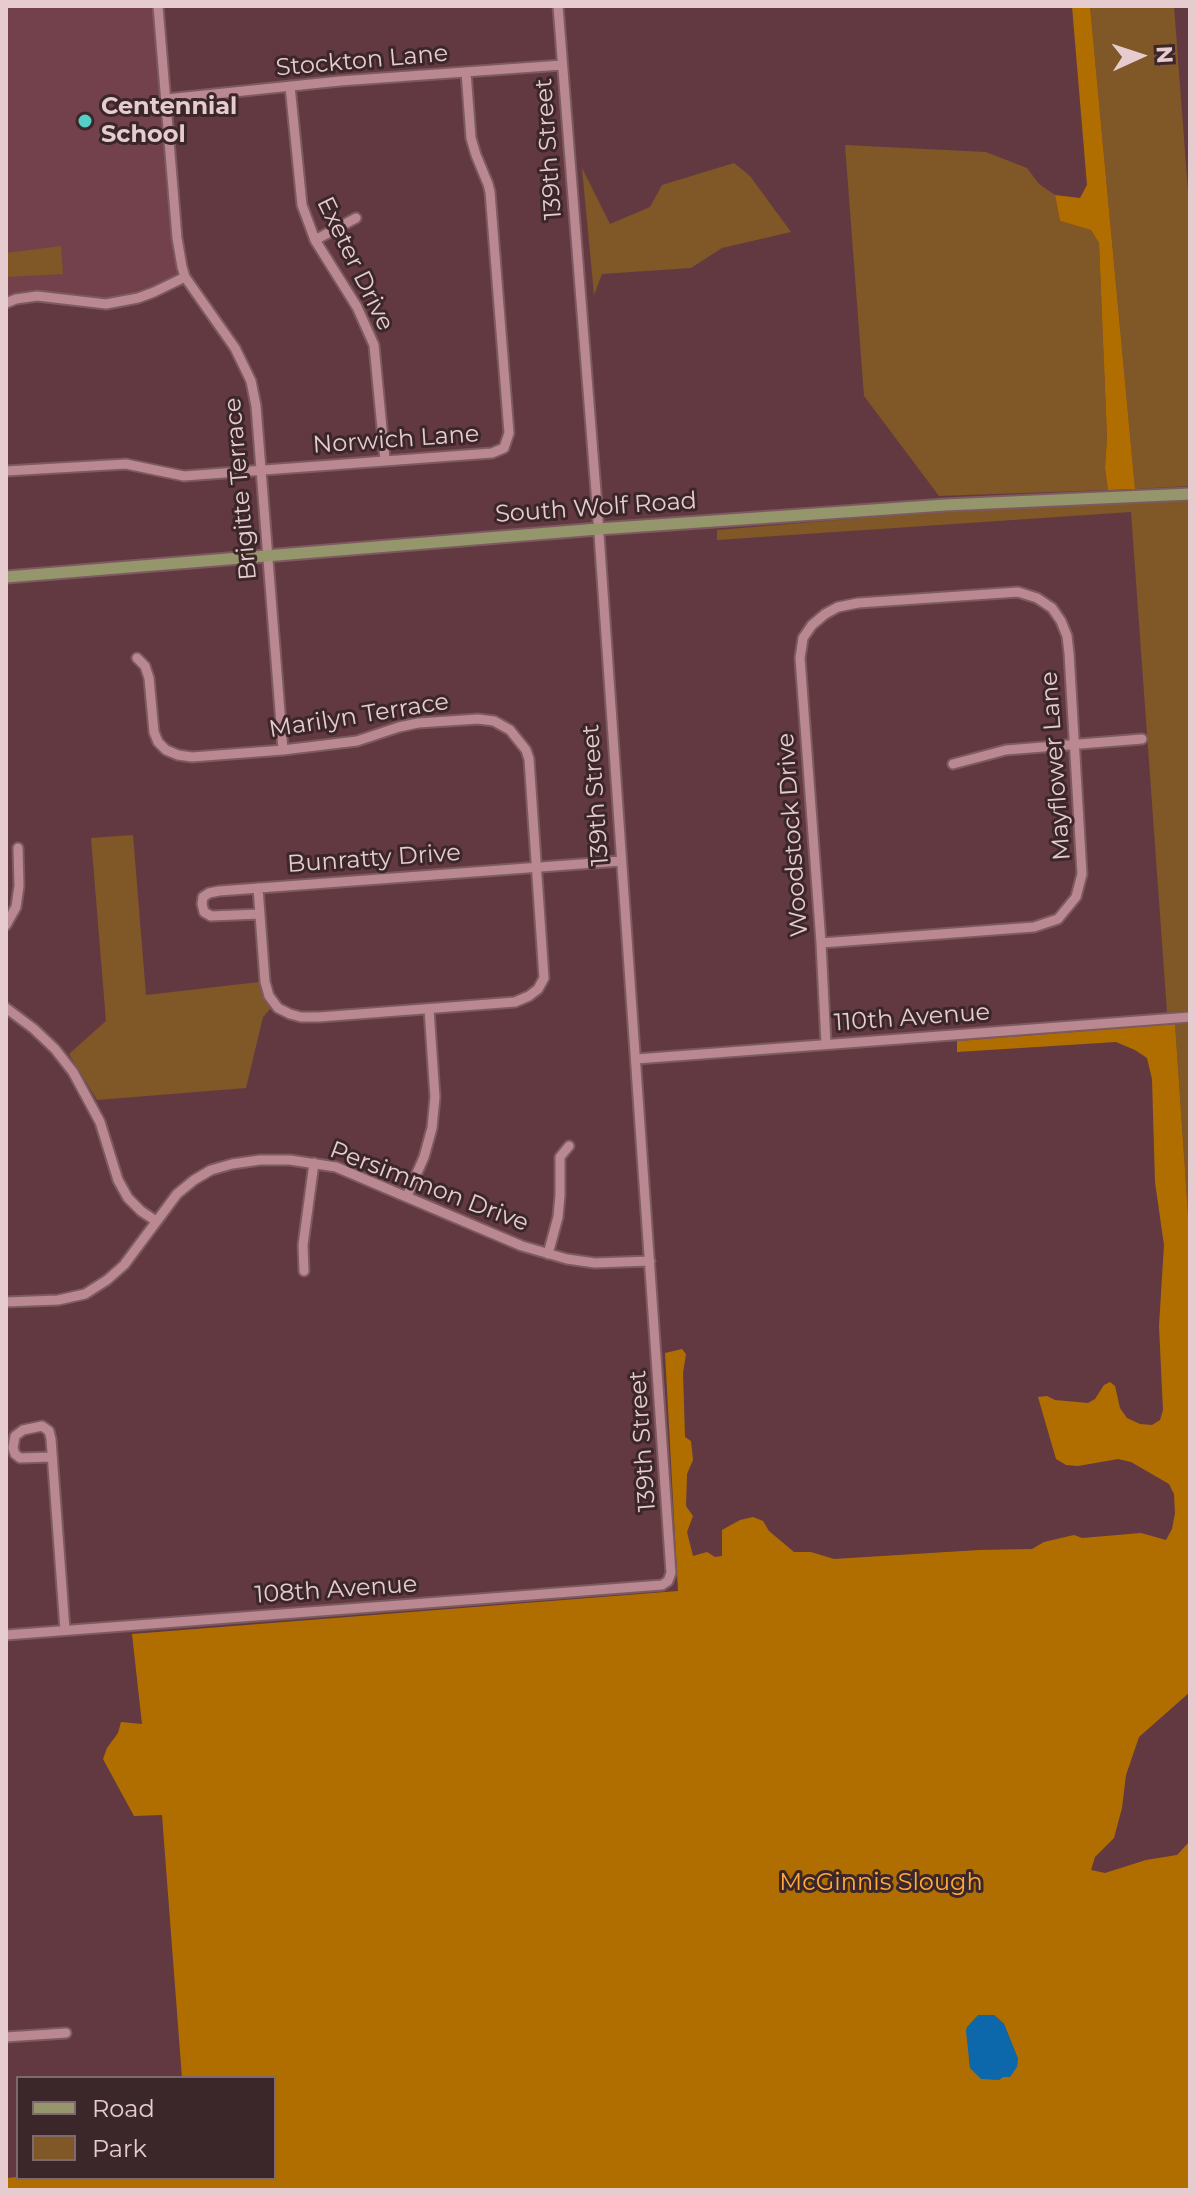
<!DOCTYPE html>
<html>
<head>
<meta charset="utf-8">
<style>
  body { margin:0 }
  #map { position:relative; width:1196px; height:2196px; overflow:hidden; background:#633941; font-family:Montserrat,sans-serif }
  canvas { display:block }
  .frame { position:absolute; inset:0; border:8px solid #e6cccf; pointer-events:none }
  .legend { position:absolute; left:16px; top:2076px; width:260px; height:104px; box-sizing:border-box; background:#3b272a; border:2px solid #7f696c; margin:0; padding:10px 14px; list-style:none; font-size:24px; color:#e6cccf }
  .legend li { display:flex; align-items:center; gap:16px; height:40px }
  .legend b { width:40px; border:2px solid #7f696c }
  .north { position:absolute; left:1100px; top:16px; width:80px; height:80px; -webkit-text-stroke:6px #3b272a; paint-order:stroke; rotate:87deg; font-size:22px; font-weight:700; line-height:32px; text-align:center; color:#e6cccf }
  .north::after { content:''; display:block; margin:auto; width:28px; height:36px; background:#e6cccf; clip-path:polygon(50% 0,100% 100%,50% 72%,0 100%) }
</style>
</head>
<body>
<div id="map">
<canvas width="1196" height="2196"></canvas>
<div class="frame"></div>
<ul class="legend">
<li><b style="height:10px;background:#95966b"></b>Road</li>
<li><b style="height:22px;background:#805726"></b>Park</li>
</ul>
<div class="north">N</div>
</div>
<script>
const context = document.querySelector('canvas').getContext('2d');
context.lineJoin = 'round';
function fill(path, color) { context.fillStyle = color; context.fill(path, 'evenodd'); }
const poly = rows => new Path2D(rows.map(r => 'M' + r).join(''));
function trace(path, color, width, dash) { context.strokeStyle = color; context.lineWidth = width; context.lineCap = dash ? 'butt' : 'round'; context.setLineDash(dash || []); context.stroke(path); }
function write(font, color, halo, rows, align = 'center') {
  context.font = font + ' Montserrat,sans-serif'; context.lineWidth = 6; context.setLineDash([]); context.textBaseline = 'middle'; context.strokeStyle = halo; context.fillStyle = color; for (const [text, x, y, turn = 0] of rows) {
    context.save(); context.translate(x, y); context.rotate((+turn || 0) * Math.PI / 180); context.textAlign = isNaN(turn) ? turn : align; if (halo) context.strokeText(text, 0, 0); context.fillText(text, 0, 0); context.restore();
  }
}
const built = poly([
  [6,6,155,6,182,276,154,290,106,302,36,294,6,301]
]);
const green = poly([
  [1090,6,1174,6,1190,218,1190,486,1135,489],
  [845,145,986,152,1027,168,1039,184,1055,195,1060,221,1091,230,1099,243,1107,437,1105,468,1108,490,939,496,864,396],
  [734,163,750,176,791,232,722,248,691,268,602,274,594,295,582,168,610,224,650,207,662,185],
  [61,246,63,274,6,277,6,253],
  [1190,501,1190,1011,1167,1012,1131,512,717,540,717,530,909,514,1061,505],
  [133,835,146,995,259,982,264,998,271,1008,263,1017,246,1088,97,1100,69,1054,106,1021,91,838],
  [1190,1023,1190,1243,1175,1024]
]);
const forest = poly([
  [1072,6,1090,6,1135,489,1108,490,1105,468,1107,437,1099,243,1091,230,1060,221,1055,195,1080,198,1087,185],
  [1175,1024,1190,1243,1190,1692,1139,1737,1126,1775,1122,1808,1114,1838,1095,1857,1091,1870,1105,1873,1146,1860,1177,1855,1190,1841,1190,2190,6,2190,6,2178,18,2177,274,2178,274,2078,182,2078,162,1815,134,1816,103,1759,107,1748,118,1733,121,1722,142,1724,132,1634,678,1591,665,1353,682,1349,686,1354,683,1373,685,1437,691,1441,693,1460,687,1474,686,1506,693,1516,687,1532,693,1556,707,1552,715,1557,722,1556,722,1530,740,1520,753,1517,763,1521,769,1531,794,1552,811,1552,834,1559,979,1550,1032,1549,1044,1542,1074,1535,1082,1538,1141,1533,1166,1540,1172,1529,1175,1513,1174,1494,1169,1484,1131,1462,1118,1459,1078,1466,1066,1465,1056,1459,1038,1397,1047,1396,1055,1400,1088,1403,1095,1399,1104,1385,1110,1382,1115,1386,1120,1408,1127,1418,1140,1424,1152,1425,1160,1420,1163,1410,1159,1326,1164,1245,1155,1182,1152,1079,1147,1058,1135,1050,1116,1042,957,1052,957,1041],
  [994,2015,1004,2024,1018,2059,970,2068,967,2027]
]);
const water = poly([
  [978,2015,994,2015,1004,2024,1018,2059,1017,2067,1010,2077,1003,2077,999,2080,981,2079,970,2068,966,2031,967,2027]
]);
const minor = poly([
  [158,6,177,238,182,267,185,277,235,348,251,381,256,406,283,750],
  [290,86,302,205,315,240,357,307,374,345,385,460],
  [166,99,340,81,562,65],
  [315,240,356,218],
  [6,303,16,299,37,296,106,304,138,298,154,292,185,277],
  [6,471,126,464,184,476,492,453,504,448,509,433,490,192,488,184,476,155,471,138,466,72],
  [137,658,145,666,149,678,154,732,158,742,166,750,178,755,192,757,283,750,357,741,399,727,418,723,478,719,494,721,510,730,526,750,529,759,544,978,538,989,529,996,515,1002,319,1017,301,1017,290,1014,278,1008,269,996,265,982,258,888],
  [953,764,1006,750,1142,739],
  [260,914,211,916,204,912,202,904,203,897,209,893,219,891,621,861],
  [6,925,16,907,19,886,18,848],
  [821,943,1034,927,1058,919,1076,897,1082,874,1069,653,1067,636,1061,621,1052,608,1037,598,1018,592,858,603,838,607,825,614,812,625,803,638,800,658,821,943,826,1044],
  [6,1008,34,1029,55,1049,73,1072,100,1122,118,1180,128,1198,141,1211,156,1221],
  [636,1059,1190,1017],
  [407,1196,424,1157,432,1128,435,1097,429,1009],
  [548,1254,558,1217,560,1195,560,1157,569,1146],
  [304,1271,303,1245,314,1163],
  [6,1302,58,1300,85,1294,107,1280,124,1265,177,1194,194,1180,211,1170,232,1164,260,1160,290,1160,336,1167,522,1246,567,1259,595,1263,650,1261],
  [52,1457,20,1458,15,1454,13,1448,15,1436,23,1430,42,1426,49,1431,51,1439,65,1630],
  [6,1635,662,1585,668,1581,671,1573,597,505,558,6],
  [6,2037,66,2033]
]);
const major = poly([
  [6,577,598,529,945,505,1190,494]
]);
const markers = [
  [85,121,8,"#55cec5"]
];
const streetNames = [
  ["Stockton Lane",362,61,-5],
  ["139th Street",549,149,-94],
  ["Exeter Drive",355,264,64],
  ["Norwich Lane",396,440,-4],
  ["Brigitte Terrace",241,489,-95],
  ["South Wolf Road",596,508,-4],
  ["Marilyn Terrace",359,716,-9],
  ["Mayflower Lane",1056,766,-94],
  ["139th Street",596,795,-94],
  ["Woodstock Drive",793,835,-94],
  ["Bunratty Drive",374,859,-4],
  ["110th Avenue",912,1018,-4],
  ["Persimmon Drive",429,1187,21],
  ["139th Street",643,1441,-94],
  ["108th Avenue",336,1590,-4]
];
const poiNames = [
  ["Centennial",101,107],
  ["School",101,135]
];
const parkNames = [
  ["McGinnis Slough",881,1883]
];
fill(built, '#72414b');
fill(green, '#805726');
fill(forest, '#b16e00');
fill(water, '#0d67ab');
trace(minor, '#7c5a60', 13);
trace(major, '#7c5a60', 15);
trace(minor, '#b98890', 9);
trace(major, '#95966b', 11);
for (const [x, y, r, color] of markers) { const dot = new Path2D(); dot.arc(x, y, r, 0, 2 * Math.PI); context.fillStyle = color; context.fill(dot); trace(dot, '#3b272a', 3); }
write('24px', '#e6cccf', '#3b272a', streetNames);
write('bold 24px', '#e6cccf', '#3b272a', poiNames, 'left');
write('24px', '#ffa93a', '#3b272a', parkNames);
</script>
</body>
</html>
